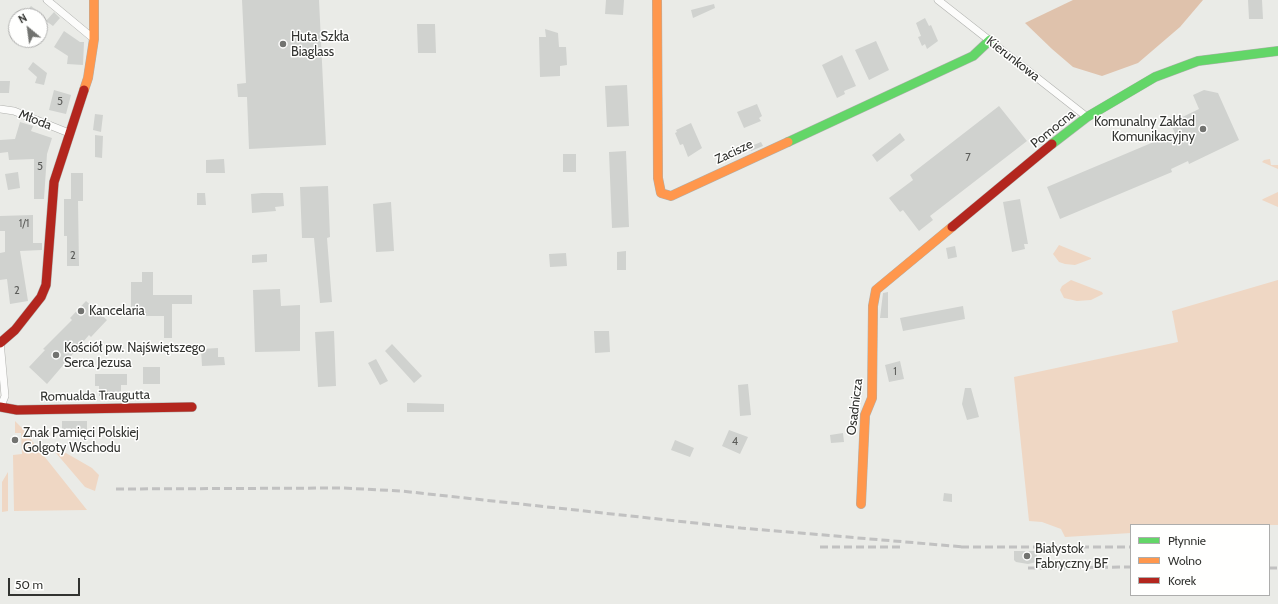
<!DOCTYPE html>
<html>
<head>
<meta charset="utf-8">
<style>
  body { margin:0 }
  #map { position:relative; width:1278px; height:604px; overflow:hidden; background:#eaebe7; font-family:Cabin,sans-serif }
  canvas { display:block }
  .legend { position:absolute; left:1130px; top:524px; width:140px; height:72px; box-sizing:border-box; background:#fffffe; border:1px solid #adadac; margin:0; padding:5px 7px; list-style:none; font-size:12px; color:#323330 }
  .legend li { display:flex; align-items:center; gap:8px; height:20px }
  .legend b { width:20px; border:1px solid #adadac }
  .north { position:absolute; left:8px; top:8px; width:40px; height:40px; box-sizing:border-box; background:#fffffe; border:1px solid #adadac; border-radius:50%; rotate:331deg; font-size:11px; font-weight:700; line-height:16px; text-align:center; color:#323330 }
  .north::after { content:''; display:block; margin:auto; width:14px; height:18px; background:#727370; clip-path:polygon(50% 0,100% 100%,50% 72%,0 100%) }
  .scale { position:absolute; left:8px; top:578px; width:72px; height:18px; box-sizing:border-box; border:2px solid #323330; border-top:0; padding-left:5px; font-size:12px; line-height:14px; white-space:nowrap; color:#323330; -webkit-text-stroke:3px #fffffe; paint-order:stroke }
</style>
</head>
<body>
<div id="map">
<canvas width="1278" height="604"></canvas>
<ul class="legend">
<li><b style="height:5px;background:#63d668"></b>Płynnie</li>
<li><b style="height:5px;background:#ff974d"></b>Wolno</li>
<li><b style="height:5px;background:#b3261e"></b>Korek</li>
</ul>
<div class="north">N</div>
<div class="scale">50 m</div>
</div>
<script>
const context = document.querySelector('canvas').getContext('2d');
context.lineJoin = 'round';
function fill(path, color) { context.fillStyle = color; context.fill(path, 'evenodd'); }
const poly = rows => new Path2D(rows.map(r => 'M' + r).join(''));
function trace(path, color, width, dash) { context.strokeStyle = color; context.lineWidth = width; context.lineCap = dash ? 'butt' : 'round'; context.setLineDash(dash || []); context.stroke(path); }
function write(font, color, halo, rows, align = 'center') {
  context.font = font + ' Cabin,sans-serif'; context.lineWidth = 3; context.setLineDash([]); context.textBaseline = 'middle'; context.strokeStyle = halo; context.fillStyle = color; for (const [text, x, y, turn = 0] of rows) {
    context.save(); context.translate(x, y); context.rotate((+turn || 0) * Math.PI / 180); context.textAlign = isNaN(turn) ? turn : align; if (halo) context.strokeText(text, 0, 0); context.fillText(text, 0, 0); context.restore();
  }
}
const green = poly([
  [1270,159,1271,165,1278,165,1278,169,1262,162,1264,160],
  [1278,192,1278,207,1262,200,1263,199],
  [1059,245,1091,258,1091,259,1075,265,1065,264,1059,262,1053,254],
  [1071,280,1102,292,1103,294,1091,300,1077,301,1064,298,1060,290,1062,286],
  [1278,280,1278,525,1131,525,1131,533,1065,537,1061,529,1042,522,1029,521,1014,377,1178,342,1172,311],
  [15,421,21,427,87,510,14,511,13,455,22,454,21,433,15,433],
  [56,453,66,453,92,468,99,475,95,491,85,487],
  [8,472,8,511,2,512,2,482]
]);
const forest = poly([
  [1073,0,1203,0,1180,27,1138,63,1102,76,1073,67,1052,49,1025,23]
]);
const building = poly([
  [242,0,319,0,326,145,249,149,247,97,238,97,237,84,246,83],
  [606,0,624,0,623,15,605,14],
  [1248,0,1262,0,1263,19,1249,19],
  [714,4,715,8,693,18,691,10],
  [31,6,44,16,23,16],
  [54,12,60,18,53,26,46,21],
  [925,18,929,26,931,25,938,41,927,49,925,44,922,46,918,37,921,36,916,23],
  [417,24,435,24,436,53,418,53],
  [545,29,558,33,559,47,566,47,567,65,560,66,560,76,540,77,539,37,546,37],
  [64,31,80,42,84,42,83,65,67,64,68,56,54,47],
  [876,41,889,70,869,80,855,50],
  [842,55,856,86,844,91,845,94,837,98,822,65],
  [33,62,47,73,44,85,35,83,37,77,28,69],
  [0,81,10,81,9,93,0,93],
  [627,85,629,126,607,127,605,86],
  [54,90,71,95,66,114,49,110],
  [1204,90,1218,93,1239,140,1189,164,1188,161,1171,169,1172,172,1060,219,1047,187,1175,133,1170,123,1199,109,1193,95],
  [757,104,762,116,759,118,761,121,744,128,737,112],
  [999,106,1027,141,930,216,933,220,919,231,903,210,900,212,889,198,913,180,910,175],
  [95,114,103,115,101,132,93,130],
  [20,122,33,126,31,131,52,138,47,154,44,199,34,199,34,159,9,160,8,152,0,153,0,140,15,139],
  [691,123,702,148,688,157,683,144,680,145,675,133,677,132,676,130],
  [900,133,905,140,877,162,872,155],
  [95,135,103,136,102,158,95,157],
  [761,142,763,146,751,151,749,147],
  [626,151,629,227,612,228,609,152],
  [563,154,576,154,576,172,563,172],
  [224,159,225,173,206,173,206,160],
  [18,172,20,188,8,190,5,174],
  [71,173,83,173,83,201,78,201,79,266,67,266,67,236,64,236,64,199,71,199],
  [328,186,330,237,327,238,332,302,320,303,314,238,302,238,300,187],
  [197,193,205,193,206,205,197,205],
  [262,193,283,193,284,206,275,207,276,211,252,213,251,194],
  [1020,199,1028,244,1024,244,1025,249,1012,252,1003,202],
  [391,202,394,251,376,252,373,204],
  [33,215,33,243,42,243,42,250,20,251,28,301,10,304,7,279,0,280,0,253,5,252,5,231,0,231,0,216],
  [955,246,957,257,948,259,946,248],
  [626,251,626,270,617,270,617,252],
  [566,253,567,266,550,267,549,254],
  [267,254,267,262,252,263,252,255],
  [142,272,153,272,153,295,192,295,192,304,172,304,172,338,164,338,164,316,131,316,131,282,142,282],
  [280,289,281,306,300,305,300,351,255,352,253,290],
  [888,292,888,318,880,318,883,293],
  [86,301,107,320,91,337,89,335,47,384,29,367,45,350,43,349,72,320,70,318],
  [963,306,965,319,903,331,900,318],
  [334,331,336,386,318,387,315,332],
  [594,331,609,331,610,352,595,353],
  [392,344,422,376,414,383,385,351],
  [218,348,218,357,224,357,225,365,202,366,201,349],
  [376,359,388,381,380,385,368,363],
  [900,361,904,379,889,382,885,365],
  [143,367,160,367,160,384,143,384],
  [95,374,127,374,127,385,121,385,121,396,99,396,99,386,95,386],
  [748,384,751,415,740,416,738,385],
  [965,388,971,388,979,417,967,420,962,404],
  [407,403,444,404,444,412,407,412],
  [62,421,87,421,87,431,62,431],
  [729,430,748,437,740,454,722,446],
  [843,433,844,442,831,443,830,435],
  [675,440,694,448,690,457,671,450],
  [944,493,952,494,952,502,943,501],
  [1014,551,1037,551,1037,562,1028,564,1016,562,1014,560]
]);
const street = poly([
  [47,0,94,39],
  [938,0,1087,117],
  [0,109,14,111,69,133],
  [0,341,5,396,1,406]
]);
const fast = poly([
  [788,142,973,56,990,40],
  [1052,144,1087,117,1155,77,1198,61,1278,51]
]);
const slow = poly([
  [657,0,658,178,661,193,671,196,788,142],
  [84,90,88,78,94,39,94,0],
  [861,504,865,415,872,398,873,306,876,290,952,227]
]);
const jam = poly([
  [952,227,1052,144],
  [0,343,15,330,41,297,46,285,54,182,84,90],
  [0,407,17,410,192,407]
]);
const rail = poly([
  [116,489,344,488,401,491,741,528,965,547],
  [820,547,903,547],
  [961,547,1131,547],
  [1028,568,1131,567],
  [1269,568,1278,568]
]);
const markers = [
  [283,44,4,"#727370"],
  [1203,129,4,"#727370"],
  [81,311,4,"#727370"],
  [56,355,4,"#727370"],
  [15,440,4,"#727370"],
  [1027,556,4,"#727370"]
];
const numberNames = [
  ["5",60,102],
  ["7",968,158],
  ["5",40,167],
  ["1/1",24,224],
  ["2",73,256],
  ["2",17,291],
  ["1",895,372],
  ["4",735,442]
];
const poiNames = [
  ["Huta Szkła",291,37],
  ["Biaglass",291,52],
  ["Komunalny Zakład",1195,122,"right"],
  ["Komunikacyjny",1195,137,"right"],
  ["Kancelaria",89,311],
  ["Kościół pw. Najświętszego",64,348],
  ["Serca Jezusa",64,363],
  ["Znak Pamięci Polskiej",23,433],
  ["Golgoty Wschodu",23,448],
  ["Białystok",1035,549],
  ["Fabryczny BF",1035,564]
];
const streetNames = [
  ["Kierunkowa",1013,59,38],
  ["Młoda",35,120,21],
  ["Pomocna",1053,129,-39],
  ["Zacisze",734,152,-25],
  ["Romualda Traugutta",95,396,-1],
  ["Osadnicza",855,407,-83]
];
fill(green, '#efd7c4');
fill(forest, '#dfc2ac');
fill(building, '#d0d2cf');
trace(street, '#afb0ad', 8);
trace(fast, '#afb0ad', 10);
trace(slow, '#afb0ad', 10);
trace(jam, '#afb0ad', 10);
trace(street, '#fcfcfb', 7);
trace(fast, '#63d668', 9);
trace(slow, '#ff974d', 9);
trace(jam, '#b3261e', 9);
trace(rail, '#c1c1c1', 3, [8, 4]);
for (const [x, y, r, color] of markers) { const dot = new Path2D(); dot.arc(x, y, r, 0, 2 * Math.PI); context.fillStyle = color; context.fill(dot); trace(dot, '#fffffe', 1.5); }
write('11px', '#5c5d5a', null, numberNames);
write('13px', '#323330', '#fffffe', poiNames, 'left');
write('13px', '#323330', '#fffffe', streetNames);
</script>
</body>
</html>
